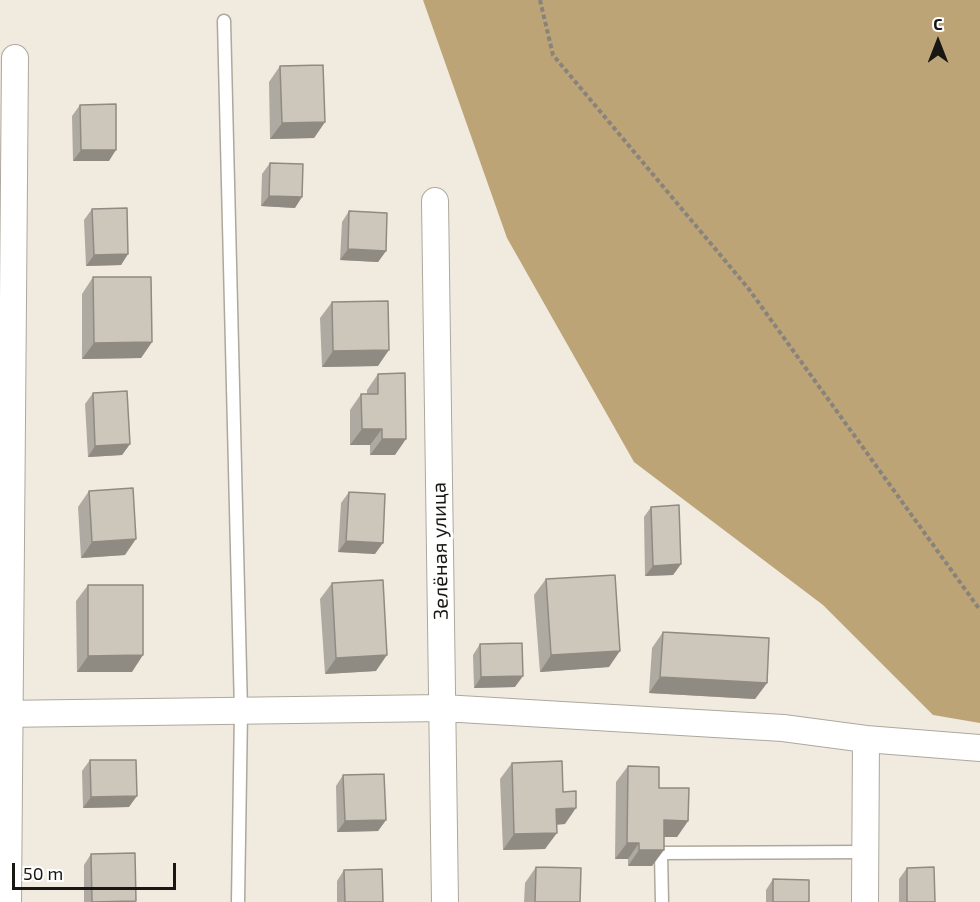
<!DOCTYPE html>
<html>
<head>
<meta charset="utf-8">
<style>
  body { margin:0 }
  #map { position:relative; width:980px; height:902px; overflow:hidden; background:#f1eadf; font-family:"Exo 2",sans-serif }
  canvas { display:block }
  .north { position:absolute; left:908px; top:12px; width:60px; height:60px; -webkit-text-stroke:4px #fff; paint-order:stroke; rotate:0deg; font-size:16px; font-weight:700; line-height:24px; text-align:center; color:#191713 }
  .north::after { content:''; display:block; margin:auto; width:21px; height:27px; background:#191713; clip-path:polygon(50% 0,100% 100%,50% 72%,0 100%) }
  .scale { position:absolute; left:12px; top:863px; width:164px; height:27px; box-sizing:border-box; border:3px solid #191713; border-top:0; padding-left:8px; font-size:18px; line-height:21px; white-space:nowrap; color:#191713; -webkit-text-stroke:4px #fff; paint-order:stroke }
</style>
</head>
<body>
<div id="map">
<canvas width="980" height="902"></canvas>
<div class="north">С</div>
<div class="scale">50 m</div>
</div>
<script>
const context = document.querySelector('canvas').getContext('2d');
context.lineJoin = 'round';
function fill(path, color) { context.fillStyle = color; context.fill(path, 'evenodd'); }
const poly = rows => new Path2D(rows.map(r => 'M' + r).join(''));
function trace(path, color, width, dash) { context.strokeStyle = color; context.lineWidth = width; context.lineCap = dash ? 'butt' : 'round'; context.setLineDash(dash || []); context.stroke(path); }
function write(font, color, halo, rows, align = 'center') {
  context.font = font + ' "Exo 2",sans-serif'; context.lineWidth = 6; context.setLineDash([]); context.textBaseline = 'middle'; context.strokeStyle = halo; context.fillStyle = color; for (const [text, x, y, turn = 0] of rows) {
    context.save(); context.translate(x, y); context.rotate((+turn || 0) * Math.PI / 180); context.textAlign = isNaN(turn) ? turn : align; if (halo) context.strokeText(text, 0, 0); context.fillText(text, 0, 0); context.restore();
  }
}
const forest = poly([
  [423,0,980,0,980,723,933,715,823,605,634,462,507,238]
]);
const path = poly([
  [540,0,553,55,748,288,980,610]
]);
const service = poly([
  [224,21,241,711,238,902],
  [662,902,661,853,865,852]
]);
const minor = poly([
  [435,201,445,902],
  [0,714,443,708,783,728,866,739,980,748],
  [8,902,15,58],
  [865,902,866,739]
]);
const wall = poly([
  [280,66,325,122,314,138,270,139,269,82],
  [80,105,109,161,73,161,72,116],
  [270,163,295,208,261,206,262,174],
  [92,209,128,254,121,265,86,266,84,220],
  [349,211,386,251,378,262,340,260,342,222],
  [93,277,152,342,141,358,82,359,82,294],
  [332,302,378,366,322,367,320,318],
  [378,374,395,455,370,455,370,445,350,445,350,410,361,394,367,394,367,390],
  [93,393,130,444,122,455,88,457,85,404],
  [89,491,125,555,81,558,78,507],
  [349,492,375,554,338,552,341,503],
  [651,507,681,564,673,575,645,576,644,517],
  [546,579,609,667,540,672,534,595],
  [332,583,376,671,325,674,320,599],
  [88,585,132,672,77,672,76,601],
  [663,632,767,683,755,699,649,693,652,648],
  [480,644,515,687,474,688,473,655],
  [90,760,129,807,83,808,82,771],
  [512,763,565,824,556,825,545,849,503,850,500,779],
  [628,766,659,788,688,821,677,837,664,837,652,866,628,866,628,859,615,859,616,782],
  [343,775,386,820,378,831,337,832,336,786],
  [91,854,136,901,135,902,84,902,84,865],
  [536,867,580,902,524,902,525,883],
  [907,868,935,902,899,902,899,879],
  [344,870,383,902,337,902,337,881],
  [773,879,809,902,766,902,766,890]
]);
const shadedWall = poly([
  [325,122,314,138,270,139,282,123],
  [81,150,116,150,109,161,73,161],
  [269,196,302,197,295,208,261,206],
  [348,249,386,251,378,262,340,260],
  [128,254,121,265,86,266,94,255],
  [152,342,141,358,82,359,94,343],
  [389,350,378,366,322,367,333,351],
  [362,429,382,429,370,445,350,445],
  [382,439,406,439,395,455,370,455],
  [130,444,122,455,88,457,95,446],
  [136,539,125,555,81,558,92,542],
  [346,541,383,543,375,554,338,552],
  [681,564,673,575,645,576,653,566],
  [620,651,609,667,540,672,551,655],
  [143,655,132,672,77,672,88,656],
  [387,655,376,671,325,674,336,658],
  [523,676,515,687,474,688,481,677],
  [660,677,767,683,755,699,649,693],
  [137,796,129,807,83,808,91,797],
  [576,808,565,824,545,825,556,809],
  [386,820,378,831,337,832,345,821],
  [664,820,688,821,677,837,653,837],
  [557,833,545,849,503,850,514,834],
  [627,843,639,843,628,859,615,859],
  [639,850,664,850,652,866,628,866]
]);
const building = poly([
  [323,65,325,122,282,123,280,66,323,65],
  [116,104,116,150,81,150,80,105,116,104],
  [270,163,303,164,302,197,269,196,270,163],
  [127,208,128,254,94,255,92,209,127,208],
  [349,211,387,213,386,251,348,249,349,211],
  [93,277,151,277,152,342,94,343,93,277],
  [388,301,389,350,333,351,332,302,388,301],
  [405,373,406,439,382,439,382,429,362,429,361,394,378,394,378,374,405,373],
  [127,391,130,444,95,446,93,393,127,391],
  [133,488,136,539,92,542,89,491,133,488],
  [349,492,385,494,383,543,346,541,349,492],
  [679,505,681,564,653,566,651,507,679,505],
  [615,575,620,651,551,655,546,579,615,575],
  [383,580,387,655,336,658,332,583,383,580],
  [88,585,143,585,143,655,88,656,88,585],
  [663,632,769,638,767,683,660,677,663,632],
  [522,643,523,676,481,677,480,644,522,643],
  [90,760,136,760,137,796,91,797,90,760],
  [562,761,563,792,576,791,576,808,556,809,557,833,514,834,512,763,562,761],
  [628,766,659,767,659,788,689,788,688,821,664,820,664,850,639,850,639,843,627,843,628,766],
  [384,774,386,820,345,821,343,775,384,774],
  [135,853,136,901,92,902,91,854,135,853],
  [536,867,581,868,580,902,535,902,536,867],
  [934,867,935,902,907,902,907,868,934,867],
  [382,869,383,902,345,902,344,870,382,869],
  [773,879,809,880,809,902,773,902,773,879]
]);
const streetNames = [
  ["Зелёная улица",440,551,-91]
];
fill(forest, '#bca476');
trace(service, '#ada89d', 15);
trace(minor, '#ada89d', 28);
trace(path, '#88837c', 4, [4.5, 3]);
trace(service, '#fff', 12);
trace(minor, '#fff', 26);
fill(wall, '#afaaa1');
fill(shadedWall, '#8f8b83');
fill(building, '#ccc6bb');
trace(building, '#8f8b83', 1.5);
write('20px', '#191713', '#fff', streetNames);
</script>
</body>
</html>
